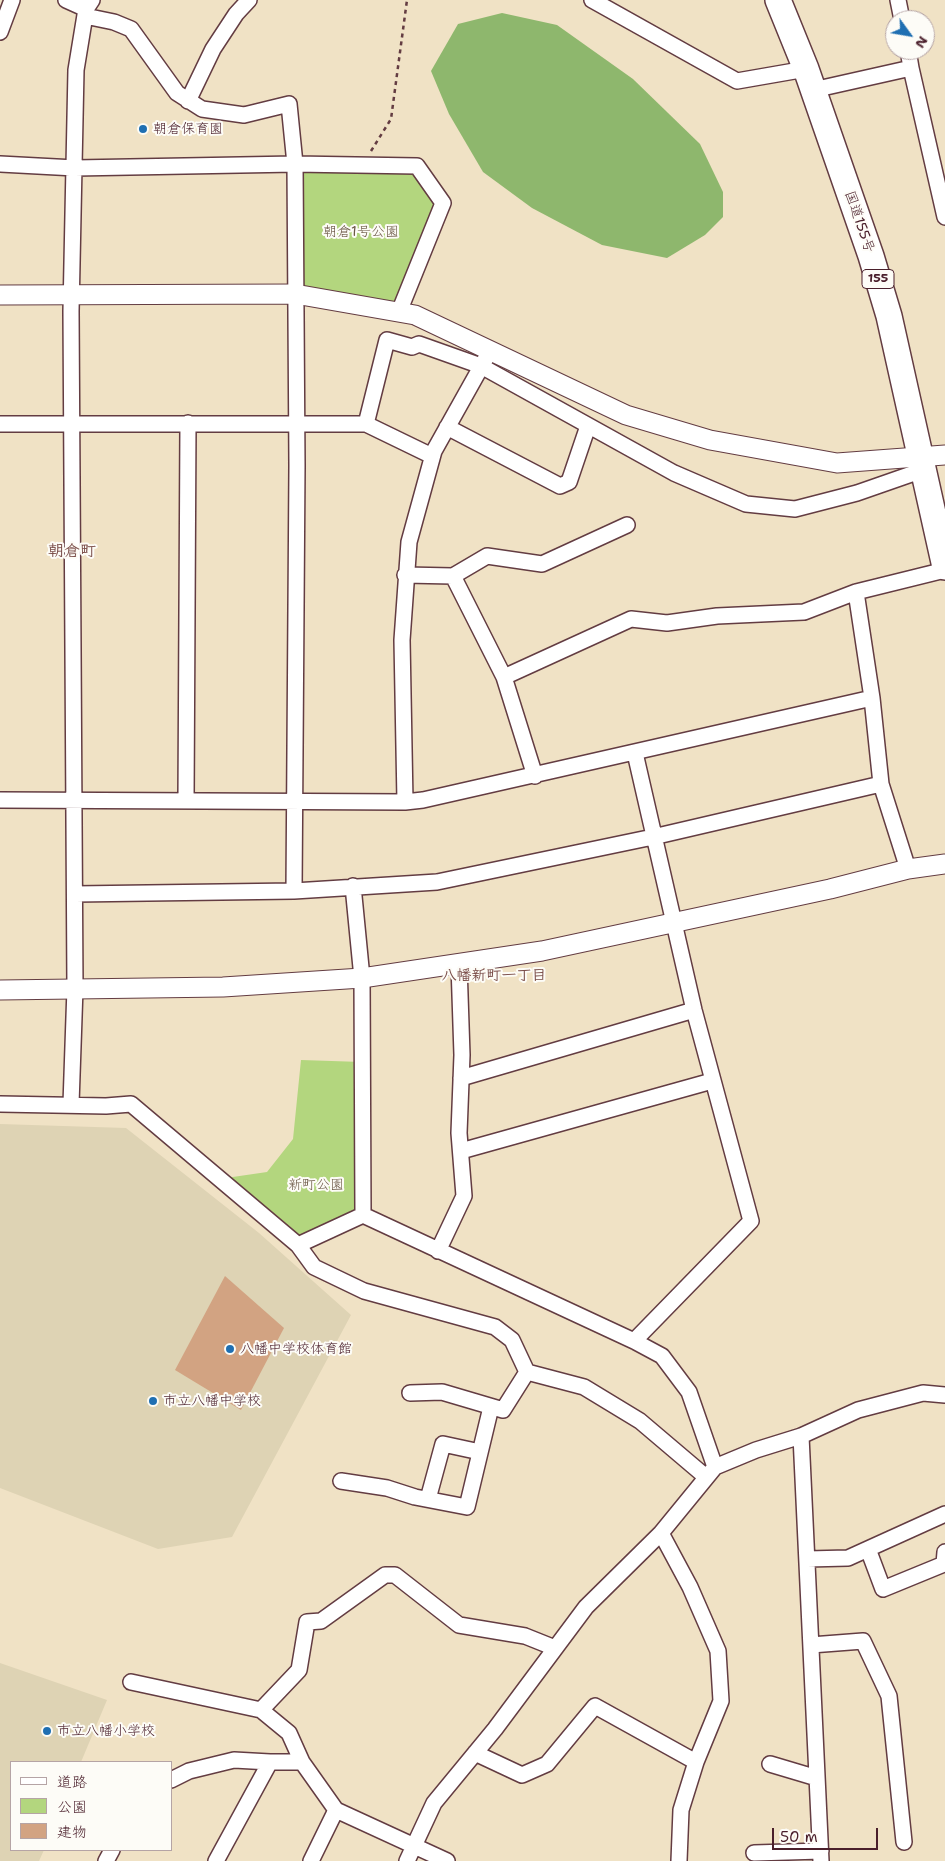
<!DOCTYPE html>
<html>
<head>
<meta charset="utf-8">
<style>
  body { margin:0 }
  #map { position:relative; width:945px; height:1861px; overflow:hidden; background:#f0e2c5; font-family:"Shantell Sans","Klee One",sans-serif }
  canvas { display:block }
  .legend { position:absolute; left:10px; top:1761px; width:162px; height:90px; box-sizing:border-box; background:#fdfcf7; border:1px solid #b5a4a5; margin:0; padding:6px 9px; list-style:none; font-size:15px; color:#4a1f2b }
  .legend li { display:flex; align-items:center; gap:10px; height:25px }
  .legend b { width:25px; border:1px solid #b5a4a5 }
  .north { position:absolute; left:885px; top:10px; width:50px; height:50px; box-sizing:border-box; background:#fdfcf7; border:1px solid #b5a4a5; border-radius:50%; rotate:122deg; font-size:14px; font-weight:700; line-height:20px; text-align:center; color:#4a1f2b }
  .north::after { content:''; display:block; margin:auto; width:18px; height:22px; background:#1f6fb2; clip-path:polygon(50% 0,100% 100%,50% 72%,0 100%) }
  .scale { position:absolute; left:772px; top:1828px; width:106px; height:22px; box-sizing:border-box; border:2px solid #4a1f2b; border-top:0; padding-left:6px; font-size:15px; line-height:18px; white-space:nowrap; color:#4a1f2b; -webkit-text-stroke:4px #fdfcf7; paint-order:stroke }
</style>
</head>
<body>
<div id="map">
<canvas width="945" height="1861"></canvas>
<ul class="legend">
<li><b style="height:6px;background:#fff"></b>道路</li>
<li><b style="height:14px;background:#b3d67e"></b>公園</li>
<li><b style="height:14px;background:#d2a382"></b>建物</li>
</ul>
<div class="north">N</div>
<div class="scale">50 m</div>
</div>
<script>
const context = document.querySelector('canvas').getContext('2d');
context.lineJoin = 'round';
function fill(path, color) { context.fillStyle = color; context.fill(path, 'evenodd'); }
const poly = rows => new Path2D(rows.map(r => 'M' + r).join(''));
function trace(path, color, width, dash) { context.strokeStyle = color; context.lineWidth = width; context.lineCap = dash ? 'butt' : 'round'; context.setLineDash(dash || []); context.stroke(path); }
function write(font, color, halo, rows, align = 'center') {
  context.font = font + ' "Shantell Sans","Klee One",sans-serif'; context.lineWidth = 4; context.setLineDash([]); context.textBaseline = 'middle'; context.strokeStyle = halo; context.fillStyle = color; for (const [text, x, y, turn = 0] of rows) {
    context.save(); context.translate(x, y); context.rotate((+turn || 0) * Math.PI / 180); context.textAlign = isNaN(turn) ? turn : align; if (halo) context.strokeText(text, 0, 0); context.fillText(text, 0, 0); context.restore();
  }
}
const built = poly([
  [0,1124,126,1128,259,1233,351,1315,232,1537,158,1549,0,1488],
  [0,1663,107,1700,81,1762,11,1762,11,1850,44,1850,39,1861,0,1861]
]);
const green = poly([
  [295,164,417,166,443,203,399,312,295,294],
  [301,1060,362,1062,363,1215,298,1245,219,1179,267,1172,293,1139]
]);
const forest = poly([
  [502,13,557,25,633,79,700,144,723,192,723,217,705,235,667,258,602,245,532,208,483,172,449,114,431,71,458,24]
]);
const building = poly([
  [225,1276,284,1328,241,1410,175,1370]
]);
const path = poly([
  [371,151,391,119,407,0]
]);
const minor = poly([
  [66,0,86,9],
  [592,0,737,81,806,69],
  [898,0,902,20],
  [85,16,114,22,131,29,177,93,202,109,244,115,289,104,295,164,297,466,294,891],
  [0,32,12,0],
  [911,68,945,217],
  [813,90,911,68,908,50],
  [188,101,213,49,236,14,249,0],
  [0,164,75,168,295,164,417,166,443,203,399,312],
  [0,424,366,424,432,456],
  [366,424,387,340,412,347,419,344,481,366,674,473,746,504,795,509,857,493,923,470],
  [447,427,560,486,569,482,588,426],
  [405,575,453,576,504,677,535,776],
  [453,576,487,556,542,564,627,525],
  [856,592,872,698],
  [504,677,631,619,667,623,717,616,804,612,856,592,945,570],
  [0,800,405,802,423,800,872,698,881,784,908,869],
  [186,800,188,423],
  [405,802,402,640,409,542,434,451,486,358],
  [353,886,362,978,363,1215],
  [75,894,294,891,437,882,653,837,881,784],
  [461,1078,694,1010],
  [0,1104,106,1106,131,1104,298,1245,363,1215],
  [71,1104,75,988,71,311,74,166,76,70,86,9,92,0],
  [461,1151,712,1081],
  [363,1215,634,1341,662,1356,689,1392,715,1467],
  [298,1245,314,1267,364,1291,495,1327,512,1340,527,1372,584,1387,640,1421,706,1477],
  [438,1251,464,1196,459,1133,462,1055,459,965],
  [634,1341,751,1221,694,1010,635,753],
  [410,1393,442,1392,503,1410,527,1372],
  [801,1436,821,1861],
  [341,1481,387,1488,415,1497,467,1507,491,1407],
  [428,1499,443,1444,480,1452],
  [661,1533,690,1587,718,1651,721,1701,696,1762,681,1810,679,1861],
  [868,1549,883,1589,944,1564,945,1552],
  [807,1559,848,1558,945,1514],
  [811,1645,863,1641,889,1696,904,1842],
  [131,1682,261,1710,289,1733,302,1762,336,1810,447,1861],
  [261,1710,299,1670,307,1622,321,1621,385,1575,395,1575,459,1625,525,1636,555,1648],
  [475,1753,522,1775,547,1764,595,1706,696,1762],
  [770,1764,817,1778],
  [171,1780,189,1771,234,1760,270,1762],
  [754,1853,821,1851],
  [106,1861,112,1850],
  [216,1861,270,1762,302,1762],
  [311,1861,336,1810],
  [407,1861,434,1803,495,1729,586,1607,661,1533,715,1467,756,1450,801,1436,858,1410,923,1393,945,1395]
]);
const tertiary = poly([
  [0,295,295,294,415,315,626,415,710,440,837,463,945,455],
  [0,990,223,987,362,978,542,951,830,889,908,869,945,864]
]);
const trunk = poly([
  [778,0,806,69,871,256,889,316,945,567]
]);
const markers = [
  [143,129,5,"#1f6fb2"],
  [230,1349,5,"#1f6fb2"],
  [153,1401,5,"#1f6fb2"],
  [47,1731,5,"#1f6fb2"]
];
const shields = [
  [878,279,32]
];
const shieldNames = [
  ["155",878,279]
];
const poiNames = [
  ["朝倉保育園",153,129],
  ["八幡中学校体育館",240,1349],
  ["市立八幡中学校",163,1401],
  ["市立八幡小学校",57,1731]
];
const streetNames = [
  ["国道155号",859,222,71]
];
const parkNames = [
  ["朝倉1号公園",361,232],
  ["新町公園",316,1185]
];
const neighbourhoodNames = [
  ["八幡新町一丁目",494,976]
];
const quarterNames = [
  ["朝倉町",72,552]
];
fill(built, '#ded3b4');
fill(green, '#b3d67e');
fill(forest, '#8eb76d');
fill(building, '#d2a382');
trace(minor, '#633c42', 18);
trace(tertiary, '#633c42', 21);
trace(trunk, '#633c42', 28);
trace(path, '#633c42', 2.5, [4, 4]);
trace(minor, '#fff', 15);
trace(tertiary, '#fff', 19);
trace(trunk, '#fff', 25);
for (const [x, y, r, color] of markers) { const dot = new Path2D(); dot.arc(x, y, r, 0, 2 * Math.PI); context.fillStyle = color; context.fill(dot); trace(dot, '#fdfcf7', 2); }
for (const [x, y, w] of shields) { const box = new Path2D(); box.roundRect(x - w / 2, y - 9.5, w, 19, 4); context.fillStyle = '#fdfcf7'; context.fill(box); trace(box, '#4a1f2b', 1); }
write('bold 12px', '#4a1f2b', null, shieldNames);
write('14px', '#4a1f2b', '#fdfcf7', poiNames, 'left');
write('14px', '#4a1f2b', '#fdfcf7', streetNames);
write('14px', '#6a5644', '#fdfcf7', parkNames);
write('bold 15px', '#7a4d49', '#fdfcf7', neighbourhoodNames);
write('bold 16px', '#7a4d49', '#fdfcf7', quarterNames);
</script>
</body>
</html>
